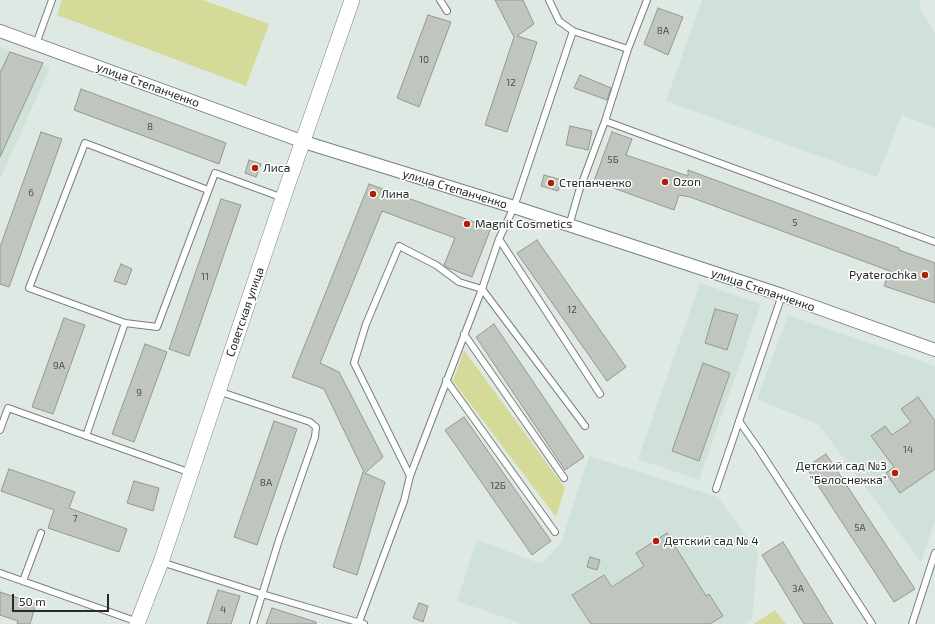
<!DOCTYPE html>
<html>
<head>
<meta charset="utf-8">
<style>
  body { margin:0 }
  #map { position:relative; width:935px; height:624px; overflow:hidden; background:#dfe9e4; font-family:"Exo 2",sans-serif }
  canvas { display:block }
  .scale { position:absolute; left:12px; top:594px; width:97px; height:18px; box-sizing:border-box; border:2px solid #262928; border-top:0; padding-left:5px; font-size:12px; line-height:14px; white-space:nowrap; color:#262928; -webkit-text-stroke:3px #fff; paint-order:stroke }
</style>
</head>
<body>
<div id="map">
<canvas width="935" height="624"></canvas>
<div class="scale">50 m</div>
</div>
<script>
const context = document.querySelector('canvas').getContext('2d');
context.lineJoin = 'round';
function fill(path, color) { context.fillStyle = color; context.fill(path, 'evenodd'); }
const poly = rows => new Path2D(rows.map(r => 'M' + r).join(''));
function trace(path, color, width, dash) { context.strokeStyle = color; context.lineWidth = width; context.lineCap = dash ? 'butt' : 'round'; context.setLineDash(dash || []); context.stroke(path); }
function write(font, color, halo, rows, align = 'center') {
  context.font = font + ' "Exo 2",sans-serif'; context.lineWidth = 3; context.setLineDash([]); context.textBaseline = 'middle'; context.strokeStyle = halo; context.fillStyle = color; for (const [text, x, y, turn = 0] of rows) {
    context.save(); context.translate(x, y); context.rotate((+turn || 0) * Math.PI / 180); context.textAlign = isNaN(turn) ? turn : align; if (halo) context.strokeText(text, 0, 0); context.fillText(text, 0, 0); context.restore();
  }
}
const built = poly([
  [702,0,921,0,919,6,935,34,935,127,934,128,902,115,877,177,666,101],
  [0,47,50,68,0,179],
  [700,283,761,304,699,480,638,459],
  [788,315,935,366,935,521,921,562,819,425,757,399],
  [589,456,718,497,758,552,752,619,744,624,523,624,457,601,477,540,542,564,561,543]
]);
const green = poly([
  [62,0,203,0,269,24,246,86,57,15],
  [464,350,565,488,556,517,453,381],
  [775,610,786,624,753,624,757,622]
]);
const building = poly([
  [495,0,523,0,534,24,517,36,537,42,507,132,485,125,514,37,495,0],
  [658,8,683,17,668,55,644,44,658,8],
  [428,15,451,22,419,107,397,98,428,15],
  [10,52,43,63,0,157,0,73,10,52],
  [580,75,611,88,607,100,574,88,580,75],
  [81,89,226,143,219,164,74,110,81,89],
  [570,126,592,131,588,150,566,145,570,126],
  [41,132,62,139,9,287,0,284,0,247,41,132],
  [612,132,632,139,626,155,688,176,688,170,899,248,899,250,935,263,935,303,884,286,890,271,690,197,679,195,674,210,594,181,612,132],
  [249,160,261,164,256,177,245,173,249,160],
  [544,175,562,180,558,191,541,186,544,175],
  [369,184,491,228,472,277,448,268,444,265,455,238,382,211,320,363,339,372,383,457,365,473,385,482,357,575,333,567,363,472,364,472,324,389,292,377,369,184],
  [221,199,241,205,189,356,169,349,221,199],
  [537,240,626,367,607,381,517,253,537,240],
  [121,264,132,269,126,285,114,281,121,264],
  [715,309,738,315,727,350,705,343,715,309],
  [64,318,85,325,53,414,32,407,64,318],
  [494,324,584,457,565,470,476,337,494,324],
  [145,344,167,352,134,442,112,434,145,344],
  [703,363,730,373,699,461,672,451,703,363],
  [918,397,935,421,935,469,900,493,886,473,894,467,871,436,885,426,892,435,911,422,901,409,918,397],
  [464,417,551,541,532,555,445,430,464,417],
  [274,421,297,429,257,545,234,537,274,421],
  [826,454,915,589,894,602,806,467,826,454],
  [9,469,75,492,69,508,127,529,119,552,48,528,54,510,1,491,9,469],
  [134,481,159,488,153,511,127,503,134,481],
  [667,533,706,596,709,594,723,616,710,624,591,624,572,595,604,575,612,587,644,566,636,553,667,533],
  [783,542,833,624,804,624,762,555,783,542],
  [590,557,600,560,597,570,587,567,590,557],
  [218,590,240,596,231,624,207,624,218,590],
  [0,592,36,604,30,624,17,624,18,621,0,615,0,592],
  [419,603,428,606,423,622,413,618,419,603],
  [272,608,316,622,316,624,266,624,272,608]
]);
const service = poly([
  [440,0,447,11],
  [549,0,559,21,573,31],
  [36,44,52,0],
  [605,121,935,242],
  [569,226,579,191,605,121,628,49],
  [499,239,600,394],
  [125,323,29,288,85,143,208,190],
  [464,334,564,478],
  [446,380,555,532],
  [218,391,310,422,316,427,315,437,279,540,253,624],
  [739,421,760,451,872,624],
  [0,430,8,408,191,473],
  [86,436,125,323,157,327,215,173,283,198],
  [410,476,354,363,366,324,399,246,436,265,459,282,482,289,585,426],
  [716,489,782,295],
  [161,562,262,594,364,624],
  [0,573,138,622],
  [23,581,41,533],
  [359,622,404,501,410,476,482,289,499,239,514,207,573,31,628,49,647,0],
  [912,624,935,553]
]);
const minor = poly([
  [0,31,304,142,514,207,782,295,935,350]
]);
const tertiary = poly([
  [137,624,161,562,283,198,352,0]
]);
const markers = [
  [255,168,4,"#af2107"],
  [665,182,4,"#af2107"],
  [551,183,4,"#af2107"],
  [373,194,4,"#af2107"],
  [467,224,4,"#af2107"],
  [925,275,4,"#af2107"],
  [895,473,4,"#af2107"],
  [656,541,4,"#af2107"]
];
const numberNames = [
  ["8А",663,31],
  ["10",424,60],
  ["12",511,83],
  ["8",150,127],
  ["5Б",613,160],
  ["6",31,193],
  ["5",795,223],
  ["11",205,277],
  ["12",572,310],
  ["9А",59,366],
  ["9",139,393],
  ["14",908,450],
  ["8А",266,483],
  ["12Б",498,486],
  ["7",75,519],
  ["5А",860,528],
  ["3А",798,589],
  ["4",223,610]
];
const streetNames = [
  ["улица Степанченко",148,85,20],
  ["улица Степанченко",455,189,17],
  ["улица Степанченко",763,290,19],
  ["Советская улица",245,312,-71]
];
const poiNames = [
  ["Лиса",263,168],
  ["Ozon",673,182],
  ["Степанченко",559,183],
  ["Лина",381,194],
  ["Magnit Cosmetics",475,224],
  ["Pyaterochka",917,275,"right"],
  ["Детский сад №3",887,466,"right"],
  ["\"Белоснежка\"",887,480,"right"],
  ["Детский сад № 4",664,541]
];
fill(built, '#cfe1d8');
fill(green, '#d6da98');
fill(building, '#c0c6be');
trace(building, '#939991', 1);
trace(service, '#77807b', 8);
trace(minor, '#77807b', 14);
trace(tertiary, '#77807b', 16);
trace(service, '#fff', 6);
trace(minor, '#fff', 12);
trace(tertiary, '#fff', 15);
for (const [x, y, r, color] of markers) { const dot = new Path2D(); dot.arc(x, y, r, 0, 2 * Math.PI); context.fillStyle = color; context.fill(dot); trace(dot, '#fff', 1.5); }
write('10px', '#4c504e', null, numberNames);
write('12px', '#262928', '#fff', streetNames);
write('12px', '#262928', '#fff', poiNames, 'left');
</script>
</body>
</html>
